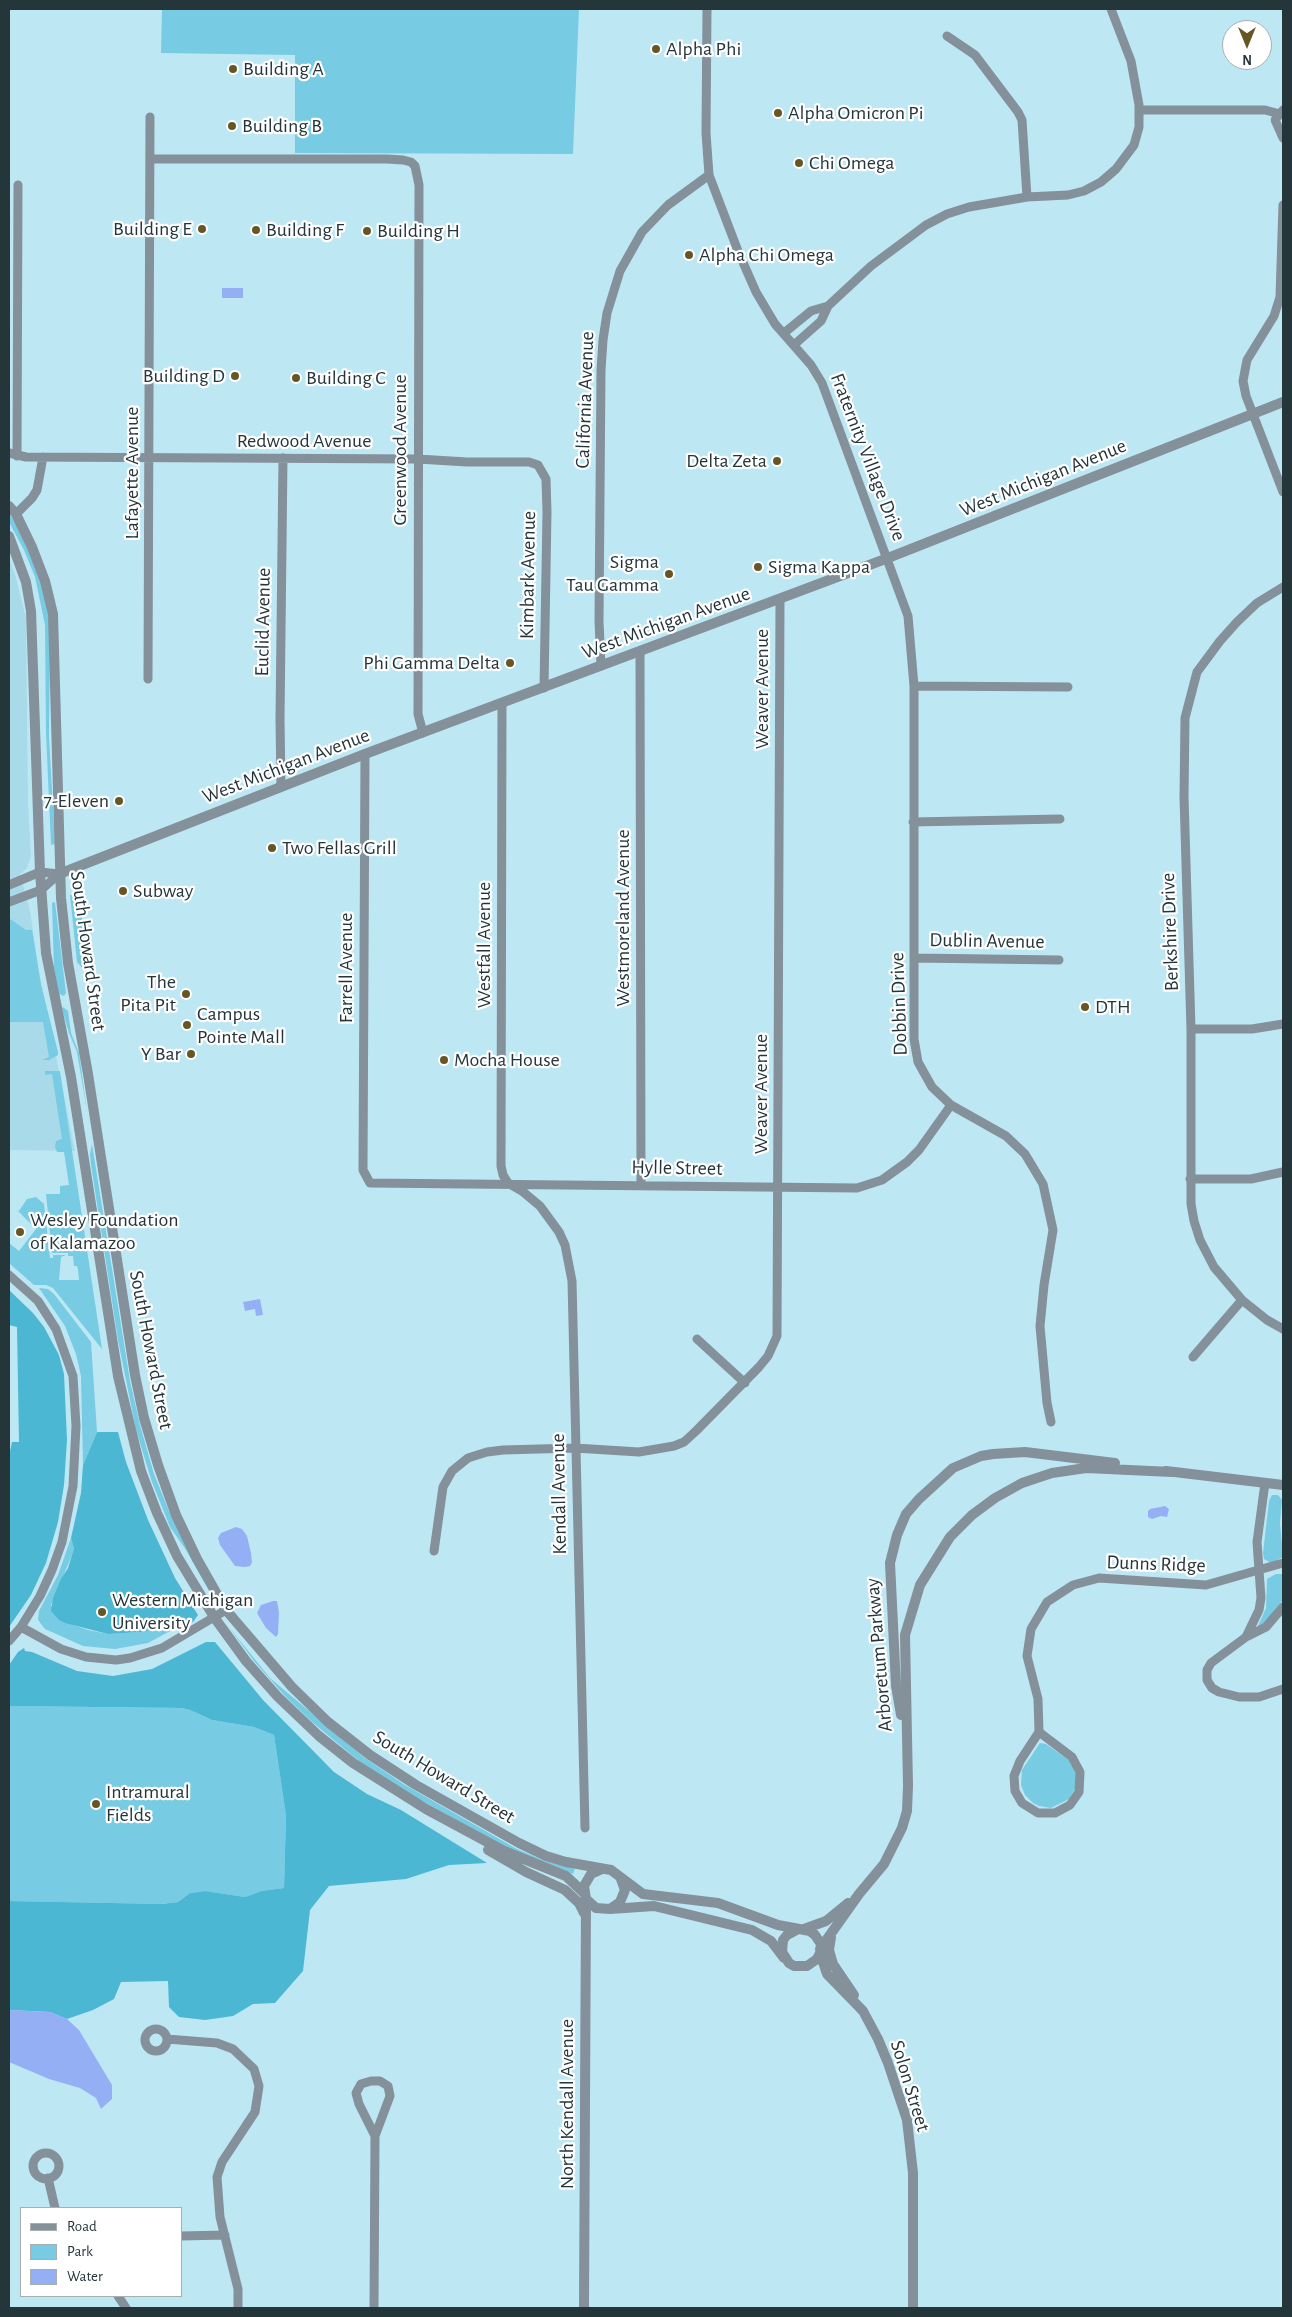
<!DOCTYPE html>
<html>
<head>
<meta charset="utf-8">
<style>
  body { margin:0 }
  #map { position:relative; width:1292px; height:2317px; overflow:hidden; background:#bee7f4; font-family:"Alegreya Sans",sans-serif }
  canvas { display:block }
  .frame { position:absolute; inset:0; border:10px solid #25363b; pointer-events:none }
  .legend { position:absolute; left:20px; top:2207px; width:162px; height:90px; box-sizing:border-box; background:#fff; border:1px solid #a8afb1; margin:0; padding:6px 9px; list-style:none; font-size:15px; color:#25363b }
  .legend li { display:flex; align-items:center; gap:10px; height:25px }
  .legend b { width:25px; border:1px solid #a8afb1 }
  .north { position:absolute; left:1222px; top:20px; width:50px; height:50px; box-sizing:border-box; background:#fff; border:1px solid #a8afb1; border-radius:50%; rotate:180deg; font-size:14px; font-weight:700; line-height:20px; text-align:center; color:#25363b }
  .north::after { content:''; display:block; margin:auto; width:18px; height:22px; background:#655624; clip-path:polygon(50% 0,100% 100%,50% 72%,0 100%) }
</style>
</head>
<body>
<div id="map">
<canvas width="1292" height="2317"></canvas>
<div class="frame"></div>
<ul class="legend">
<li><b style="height:6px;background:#84909a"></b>Road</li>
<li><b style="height:14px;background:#77cbe2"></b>Park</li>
<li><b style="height:14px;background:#95aff5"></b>Water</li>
</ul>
<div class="north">N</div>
</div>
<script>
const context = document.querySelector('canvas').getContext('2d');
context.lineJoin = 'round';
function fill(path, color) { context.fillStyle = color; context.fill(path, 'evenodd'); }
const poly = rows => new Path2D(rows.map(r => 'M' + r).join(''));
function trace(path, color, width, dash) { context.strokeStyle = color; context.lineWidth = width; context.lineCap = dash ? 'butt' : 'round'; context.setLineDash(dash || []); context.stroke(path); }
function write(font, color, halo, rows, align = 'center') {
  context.font = font + ' "Alegreya Sans",sans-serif'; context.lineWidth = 4.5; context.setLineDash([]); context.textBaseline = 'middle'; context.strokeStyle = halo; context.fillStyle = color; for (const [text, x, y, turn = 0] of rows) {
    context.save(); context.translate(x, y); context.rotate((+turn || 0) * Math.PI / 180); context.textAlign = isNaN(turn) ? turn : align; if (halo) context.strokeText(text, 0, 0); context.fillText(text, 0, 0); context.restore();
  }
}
const built = poly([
  [9,559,15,574,26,618,28,806,31,856,27,868,20,874,30,911,39,971,75,1151,9,1150]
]);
const green = poly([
  [162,9,579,9,573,154,295,153,295,55,161,53],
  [9,513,22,534,37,569,48,611,50,637,49,737,55,844,51,845,46,733,45,625,35,577,24,550,9,522],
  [76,894,82,911,83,969,77,962,70,895],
  [55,902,66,993,64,996,59,994,54,968,52,903],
  [10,919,26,930,32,930,41,985,58,1052,58,1055,49,1060,42,1060,49,1057,43,1022,9,1022],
  [63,1007,68,1011,71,1033,79,1053,87,1111,77,1052,69,1033,62,1009],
  [45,1071,60,1071,102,1349,53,1288,46,1285,34,1285,9,1263,9,1243,19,1251,36,1229,17,1210,19,1211,27,1199,36,1197,44,1204,50,1258,53,1258,53,1255,66,1255,61,1257,59,1280,79,1280,78,1270,77,1266,74,1266,73,1256,68,1256,68,1253,52,1253,46,1194,60,1194,60,1186,69,1185,64,1152,57,1152,55,1147,56,1141,62,1139,52,1074,45,1075],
  [92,1144,130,1381,140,1425,154,1474,169,1511,212,1596,186,1550,170,1527,152,1482,136,1430,118,1340,91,1165,90,1154],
  [39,1288,48,1289,54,1294,91,1342,97,1432,83,1465,81,1376,76,1354,65,1326],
  [1272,1495,1278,1495,1282,1500,1280,1523,1283,1557,1271,1563,1264,1559,1263,1553,1269,1501],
  [71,1538,74,1549,72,1555,51,1605,59,1620,88,1630,108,1634,141,1632,185,1623,148,1643,115,1649,83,1646,45,1629,38,1620,39,1611,58,1575],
  [1276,1574,1283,1574,1283,1599,1270,1619,1257,1628,1266,1608,1267,1579],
  [228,1626,270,1678,365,1758,405,1785,517,1849,545,1861,575,1869,573,1874,565,1870,516,1852,489,1838,410,1794,359,1761,312,1722,285,1696,254,1661],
  [9,1706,182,1708,190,1710,212,1720,254,1727,274,1735,286,1814,284,1888,261,1891,245,1897,204,1891,190,1893,178,1902,161,1904,9,1901],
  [1040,1743,1046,1744,1066,1758,1071,1762,1076,1775,1076,1787,1069,1799,1051,1808,1039,1806,1033,1803,1025,1795,1021,1785,1022,1770]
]);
const forest = poly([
  [9,1290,33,1313,44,1327,59,1355,64,1374,67,1440,64,1485,58,1522,46,1563,31,1595,9,1627,9,1456,12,1442,19,1442,17,1327,9,1325],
  [97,1432,118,1432,126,1462,148,1520,175,1578,198,1615,193,1622,141,1632,108,1634,65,1623,59,1620,51,1611,53,1598,61,1579,68,1568,72,1555,74,1549,71,1538,81,1493,83,1465],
  [206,1642,215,1642,263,1700,334,1772,367,1794,401,1810,487,1863,449,1865,406,1879,329,1886,310,1910,303,1971,275,2003,253,2004,233,2016,205,2020,179,2017,169,2007,168,1981,121,1982,114,1999,93,2010,67,2019,50,2012,9,2010,9,1901,162,1904,178,1902,190,1893,205,1891,245,1897,261,1891,284,1888,286,1815,274,1735,254,1727,212,1720,190,1710,182,1708,9,1706,9,1665,18,1652,24,1648,25,1651,32,1652,77,1671,113,1676,152,1669]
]);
const water = poly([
  [222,288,243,288,243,298,222,298],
  [260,1299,263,1315,256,1316,255,1309,245,1311,243,1302],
  [1165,1506,1169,1509,1167,1517,1161,1516,1152,1519,1148,1517,1148,1511,1150,1509],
  [236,1527,242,1529,247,1536,251,1553,252,1562,250,1566,245,1567,235,1566,220,1545,218,1538,221,1533],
  [273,1601,277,1601,279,1612,278,1634,276,1637,266,1628,257,1613,261,1605],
  [9,2010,50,2012,67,2019,79,2030,112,2085,112,2099,101,2109,96,2098,80,2088,49,2079,9,2062]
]);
const minor = poly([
  [707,9,706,133,709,175,738,251,756,292,775,324,811,365,822,383,908,616,914,686,914,1039,918,1062,932,1087,951,1105,1006,1136,1025,1154,1043,1184,1053,1230,1044,1285,1040,1326,1047,1403,1051,1422],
  [947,36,975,55,1018,112,1022,120,1027,197],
  [1139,110,1265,110,1280,114],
  [1283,110,1275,120,1283,138],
  [151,159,387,159,403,160,411,162,415,166,419,185,418,714,423,733],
  [1283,205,1280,297,1274,316,1247,360,1243,381,1246,396,1283,492],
  [784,333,811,311,828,306],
  [795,344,821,321,828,306,871,266,926,225,947,214,969,207,1027,197,1068,195,1084,191,1101,182,1116,169,1134,145,1139,127,1139,105,1131,61,1111,9],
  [9,453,26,457,418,459,467,462,529,462,538,465,546,479,547,512,544,688],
  [17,456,18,185],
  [16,514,32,498,37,490,43,457],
  [1283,587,1257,603,1237,622,1220,641,1197,672,1185,718,1184,797,1191,1029,1191,1204,1194,1221,1200,1240,1214,1267,1242,1300,1267,1320,1283,1329],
  [640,651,641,1185],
  [601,666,599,621,601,370,603,340,607,313,620,271,642,232,668,205,709,175],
  [148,679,150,117],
  [914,686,1068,687],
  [502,704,501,1166,503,1175,508,1183,522,1191,540,1206,559,1232,565,1245,572,1281,585,1828],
  [365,754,363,1170,370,1183,857,1188,882,1180,907,1162,919,1150,951,1105],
  [281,787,280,719,283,458],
  [913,822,1060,819],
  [9,885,40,872,59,874],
  [9,902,41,890,59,874],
  [914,958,1059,960],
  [1191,1029,1252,1029,1283,1024],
  [1190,1179,1251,1179,1283,1172],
  [9,1275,38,1301,56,1329,73,1376,76,1426,73,1486,62,1542,52,1570,40,1596,21,1627,9,1641],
  [697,1339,745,1383],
  [1193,1357,1242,1300],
  [434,1551,443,1487,452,1471,468,1458,487,1452,503,1450,575,1448,639,1452,674,1446,684,1442,696,1431,759,1367,768,1356,777,1336,780,600],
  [1283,1607,1266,1627,1246,1637,1211,1663,1207,1670,1207,1680,1212,1688,1219,1692,1239,1697,1259,1697,1283,1689],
  [21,1627,61,1649,86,1657,116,1660,130,1658,162,1648,226,1610],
  [1246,1637,1259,1610,1261,1598,1257,1542,1265,1483],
  [1039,1732,1072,1757,1080,1772,1079,1792,1070,1805,1055,1813,1038,1813,1022,1803,1015,1791,1014,1776,1020,1761,1039,1732,1038,1699,1027,1656,1031,1629,1047,1602,1073,1585,1099,1578,1206,1585,1283,1563],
  '145 2040a11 11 0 1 1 22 0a11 11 0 1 1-22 0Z',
  [167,2039,217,2043,233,2049,254,2069,259,2086,255,2112,222,2162,217,2177,220,2217,238,2289,238,2308],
  '33 2166a13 13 0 1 1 26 0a13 13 0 1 1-26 0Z',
  [48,2178,55,2208],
  [181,2236,225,2235],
  [118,2296,126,2308],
  [374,2308,375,2136,390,2096,388,2086,380,2081,371,2081,361,2084,356,2093,359,2104,375,2136]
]);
const tertiary = poly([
  [9,506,16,514,32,547,45,581,53,614,61,898,68,963,88,1074,135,1375,144,1418,158,1465,176,1515,197,1559,226,1610,292,1687,328,1722,370,1755,416,1785,519,1843,546,1856,566,1862,611,1870,643,1894,718,1903,778,1925,810,1931,815,1935,821,1944,820,1953,827,1974,863,2011,878,2039,888,2063,907,2120,913,2173,913,2308],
  [9,536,26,582,31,611,40,872,46,953,71,1077,118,1376,141,1471,157,1513,177,1556,214,1617,246,1661,278,1697,319,1736,353,1763,426,1809,504,1851,566,1876,584,1893],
  [59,874,365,754,888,558,1283,402],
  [1166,1471,1283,1485],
  [901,1715,896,1686,890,1563,897,1535,906,1514,919,1499,953,1468,981,1456,993,1454,1025,1452,1115,1463],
  [488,1850,526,1872,565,1890,579,1903,584,1913],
  [602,1869,591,1874,584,1886,586,1899,596,1908,610,1909,620,1902,625,1890,621,1879],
  [610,1909,654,1906,752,1930,771,1941,784,1958],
  [798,1929,787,1935,783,1940,782,1952,789,1963,794,1966,807,1966,817,1959,820,1953],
  [804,1929,826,1921,848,1903],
  [831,1937,829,1950,833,1964,854,1995],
  [820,1949,859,1894,884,1864,902,1828,907,1811,908,1786,905,1635,920,1585,950,1537,972,1515,995,1498,1022,1483,1052,1473,1086,1468,1172,1472],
  [584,2308,586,1899]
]);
const markers = [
  [656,49,5,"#655624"],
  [233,69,5,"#655624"],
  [778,113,5,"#655624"],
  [232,126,5,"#655624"],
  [799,163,5,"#655624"],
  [202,229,5,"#655624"],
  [256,230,5,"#655624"],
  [367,231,5,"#655624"],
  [689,255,5,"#655624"],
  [235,376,5,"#655624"],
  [296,378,5,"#655624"],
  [777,461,5,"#655624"],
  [758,567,5,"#655624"],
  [669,574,5,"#655624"],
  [510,663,5,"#655624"],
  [119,801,5,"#655624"],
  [272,848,5,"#655624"],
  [123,891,5,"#655624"],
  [186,994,5,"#655624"],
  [1085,1007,5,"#655624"],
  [187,1025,5,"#655624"],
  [191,1054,5,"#655624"],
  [444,1060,5,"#655624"],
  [20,1232,5,"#655624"],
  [102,1612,5,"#655624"],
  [96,1804,5,"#655624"]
];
const poiNames = [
  ["Alpha Phi",666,49],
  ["Building A",243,69],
  ["Alpha Omicron Pi",788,113],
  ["Building B",242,126],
  ["Chi Omega",809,163],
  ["Building E",192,229,"right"],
  ["Building F",266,230],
  ["Building H",377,231],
  ["Alpha Chi Omega",699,255],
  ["Building D",225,376,"right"],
  ["Building C",306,378],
  ["Delta Zeta",767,461,"right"],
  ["Sigma",659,562,"right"],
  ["Tau Gamma",659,585,"right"],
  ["Sigma Kappa",768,567],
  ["Phi Gamma Delta",500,663,"right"],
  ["7-Eleven",109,801,"right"],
  ["Two Fellas Grill",282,848],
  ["Subway",133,891],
  ["The",176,982,"right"],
  ["Pita Pit",176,1005,"right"],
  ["DTH",1095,1007],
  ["Campus",197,1014],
  ["Pointe Mall",197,1037],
  ["Y Bar",181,1054,"right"],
  ["Mocha House",454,1060],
  ["Wesley Foundation",30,1220],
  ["of Kalamazoo",30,1243],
  ["Western Michigan",112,1600],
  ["University",112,1623],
  ["Intramural",106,1792],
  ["Fields",106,1815]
];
const streetNames = [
  ["California Avenue",585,400,-88],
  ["Redwood Avenue",304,441],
  ["Greenwood Avenue",400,450,-90],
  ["Fraternity Village Drive",868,457,69],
  ["Lafayette Avenue",132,473,-90],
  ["West Michigan Avenue",1043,478,-22],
  ["Kimbark Avenue",528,575,-89],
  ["Euclid Avenue",263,622,-89],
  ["West Michigan Avenue",666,623,-20],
  ["Weaver Avenue",762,689,-90],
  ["West Michigan Avenue",286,766,-21],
  ["Westmoreland Avenue",623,918,-90],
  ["Berkshire Drive",1170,932,-92],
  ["Dublin Avenue",987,941,1],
  ["Westfall Avenue",484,945,-90],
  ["South Howard Street",88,951,82],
  ["Farrell Avenue",346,968,-90],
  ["Dobbin Drive",899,1004,-92],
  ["Weaver Avenue",761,1094,-90],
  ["Hylle Street",677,1168,1],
  ["South Howard Street",151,1350,79],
  ["Kendall Avenue",559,1494,-91],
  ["Dunns Ridge",1156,1564,2],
  ["Arboretum Parkway",879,1655,-95],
  ["South Howard Street",444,1777,31],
  ["Solon Street",910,2086,73],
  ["North Kendall Avenue",567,2104,-90]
];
fill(built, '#a9dae9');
fill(green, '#77cbe2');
fill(forest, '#4cb7d3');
fill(water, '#95aff5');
trace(minor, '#84909a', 9);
trace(tertiary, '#84909a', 10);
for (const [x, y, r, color] of markers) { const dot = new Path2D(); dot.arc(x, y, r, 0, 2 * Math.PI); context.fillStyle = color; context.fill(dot); trace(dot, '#fff', 2); }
write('20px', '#25363b', '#fff', poiNames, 'left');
write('20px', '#25363b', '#fff', streetNames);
</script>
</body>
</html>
